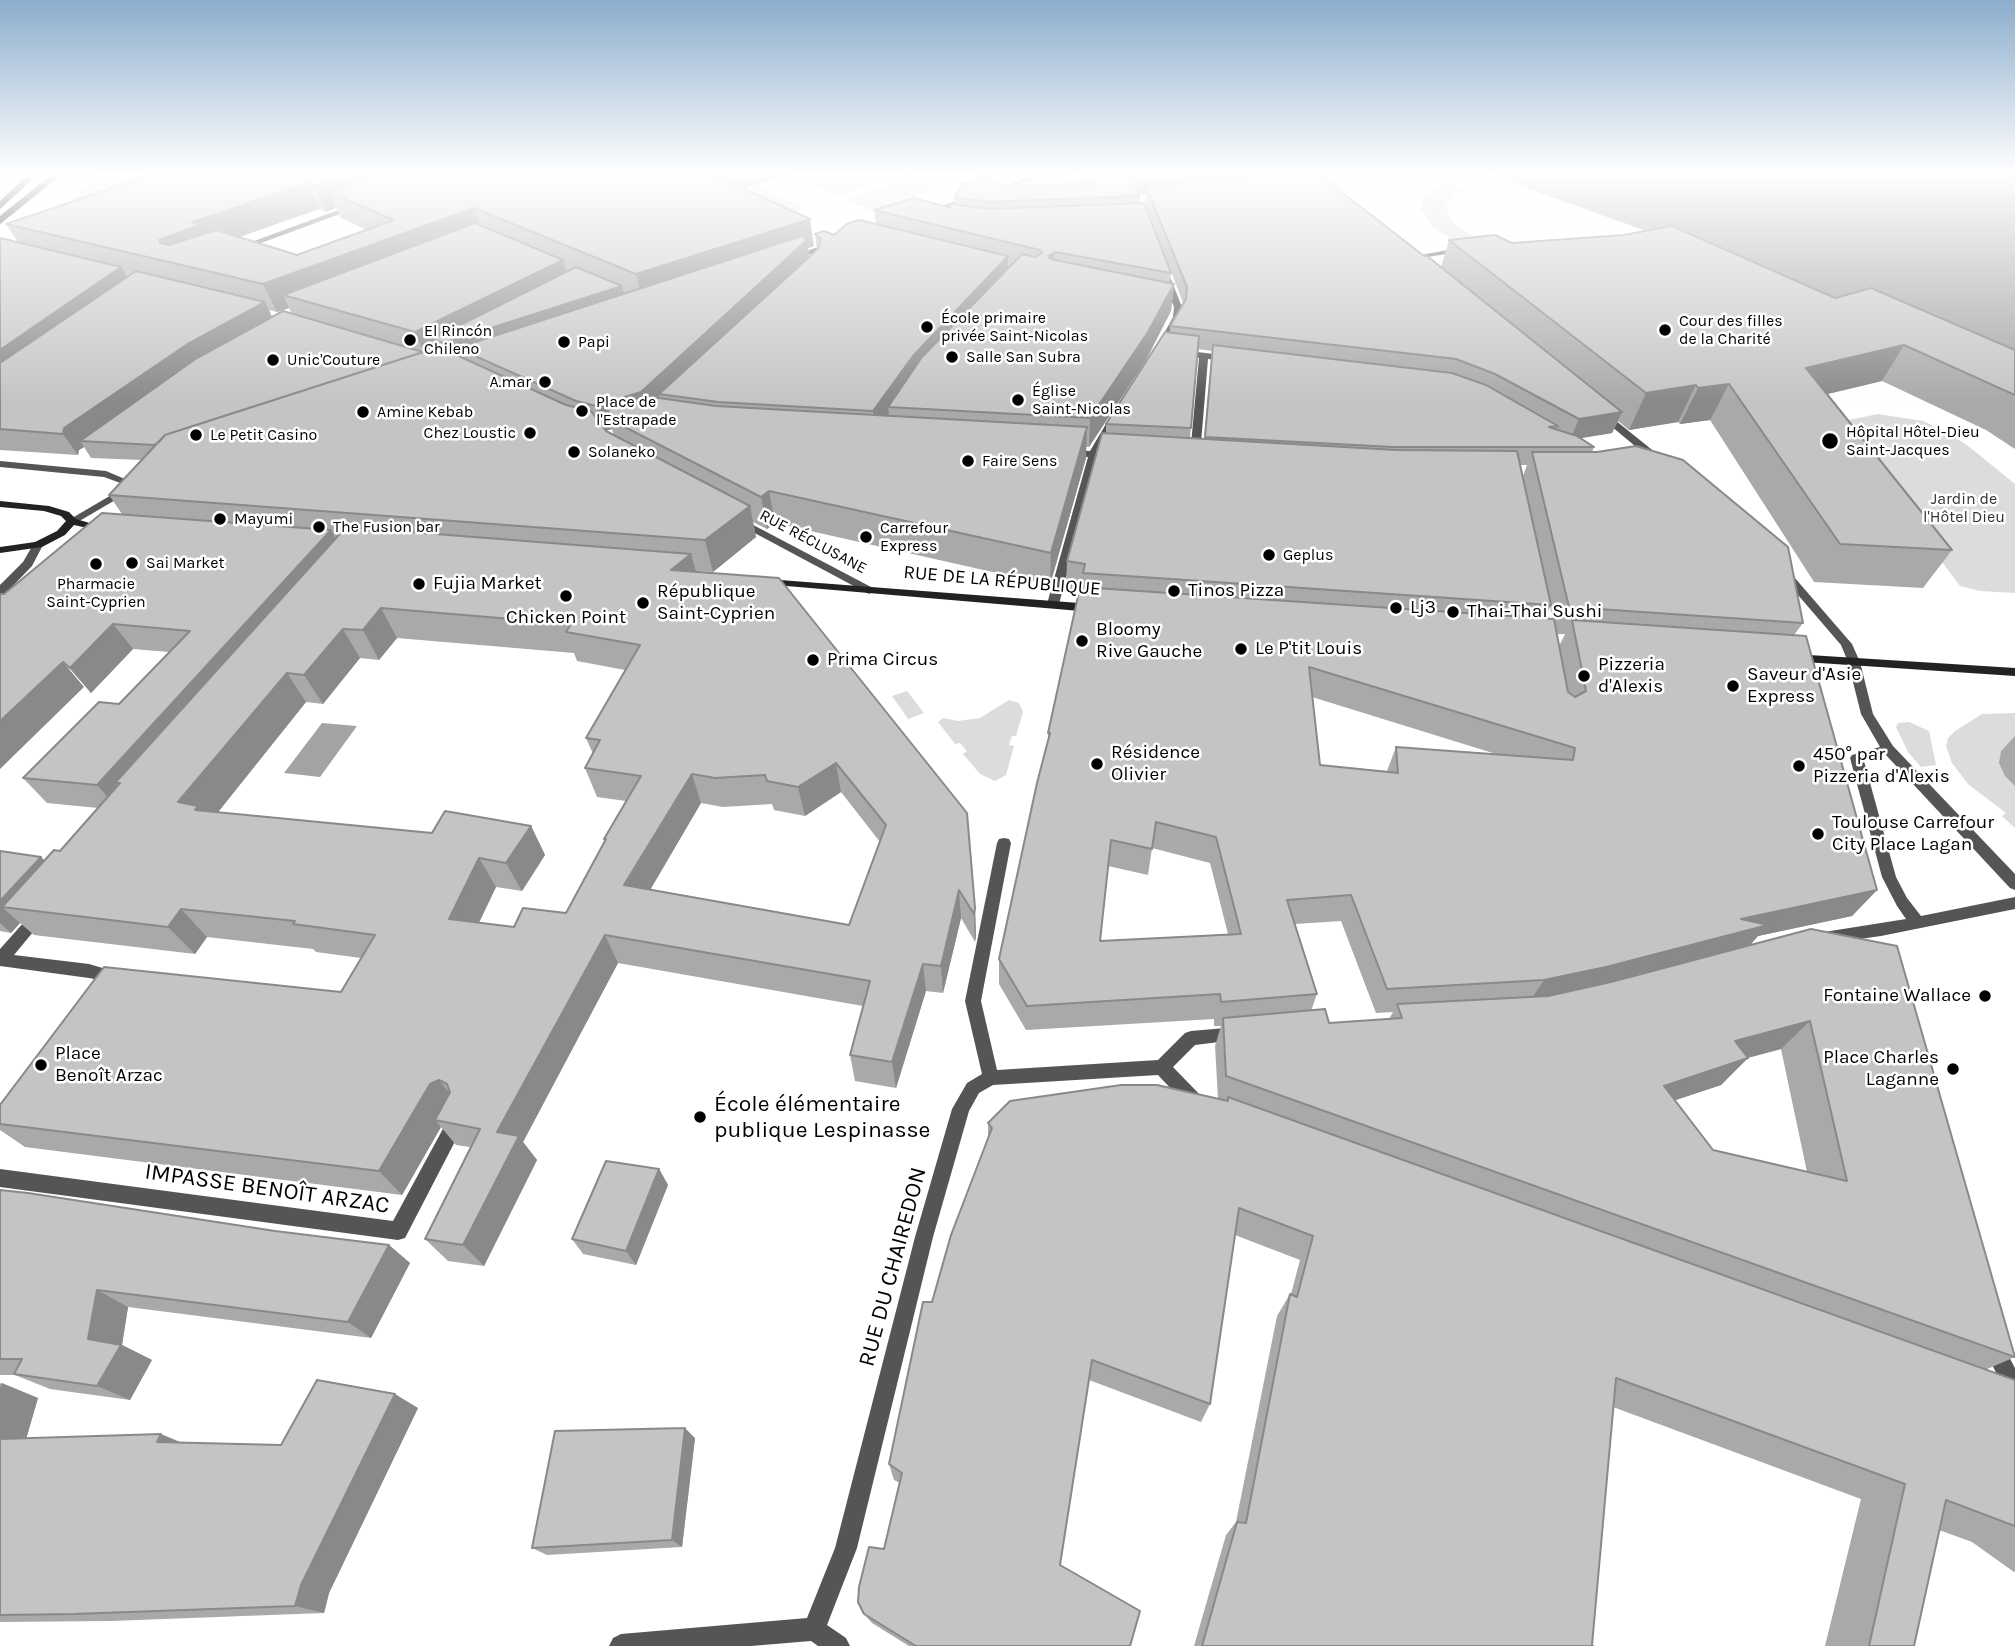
<!DOCTYPE html>
<html>
<head>
<meta charset="utf-8">
<style>
  body { margin:0 }
  canvas { display:block; background:#fff }
</style>
</head>
<body>
<canvas width="2015" height="1646"></canvas>
<script>
const context = document.querySelector('canvas').getContext('2d');
context.lineJoin = 'round';
function fill(path, color) { context.fillStyle = color; context.fill(path, 'evenodd'); }
const poly = rows => new Path2D(rows.map(r => 'M' + r).join(''));
function trace(path, color, width, dash) { context.strokeStyle = color; context.lineWidth = width; context.lineCap = dash ? 'butt' : 'round'; context.setLineDash(dash || []); context.stroke(path); }
function write(font, color, halo, rows, align = 'center') {
  context.font = font + ' Karla,sans-serif'; context.lineWidth = 5; context.setLineDash([]); context.textBaseline = 'middle'; context.strokeStyle = halo; context.fillStyle = color; for (const [text, x, y, turn = 0] of rows) {
    context.save(); context.translate(x, y); context.rotate((+turn || 0) * Math.PI / 180); context.textAlign = isNaN(turn) ? turn : align; if (halo) context.strokeText(text, 0, 0); context.fillText(text, 0, 0); context.restore();
  }
}
const green = poly([
  [102,173,184,173,26,240],
  [801,173,904,173,839,196,791,176],
  [924,173,976,174,872,211,846,200],
  [1448,182,1467,189,1449,200,1446,207,1450,220,1472,236,1456,242,1431,226,1421,208,1424,197,1429,193],
  [757,186,806,208,786,215,728,195],
  [1878,414,1923,421,1941,429,1967,445,2015,484,2015,593,1980,591,1960,586,1847,436,1843,424,1849,420],
  [907,691,924,713,908,719,892,696],
  [1009,700,1019,703,1023,712,1016,736,1012,736,1009,745,1014,746,1006,775,995,781,980,774,963,754,967,751,960,743,955,744,938,722,943,718,958,721,980,718],
  [2015,713,2015,828,2002,816,2006,813,1968,784,1952,763,1946,746,1948,738,1955,731,1982,714],
  [1909,722,1929,731,1936,765,1921,767,1908,752,1896,727,1898,723]
]);
const water = poly([
  [1485,173,2015,173,2015,397,1674,241],
  [322,723,357,726,320,777,284,773]
]);
const lane = poly([
  [352,205,359,207,242,250,235,248,352,205],
  [1464,247,1468,249,1467,251,1414,259,1410,257,1464,247]
]);
const street = poly([
  [1041,173,1050,173,996,192,990,191,1041,173],
  [968,196,975,198,931,215,924,213,968,196],
  [832,242,839,244,794,260,787,258,832,242],
  [1167,277,1171,279,1182,307,1181,317,1164,348,1160,351,1156,348,1173,317,1174,307,1163,279,1167,277],
  [1181,350,1230,356,1234,359,1230,362,1208,359,1200,455,1195,458,1190,455,1199,358,1178,355,1177,353,1181,350],
  [1113,412,1121,414,1100,451,1115,452,1120,455,1115,458,1098,457,1059,604,1053,608,1049,607,1047,604,1088,457,1069,456,1064,453,1069,450,1090,451,1113,412],
  [1599,412,1605,412,1661,457,1661,461,1653,461,1599,416,1599,412],
  [0,461,106,471,139,485,134,488,104,477,0,467,0,461],
  [125,487,129,488,129,492,76,523,68,523,67,521,125,487],
  [738,517,873,588,875,590,869,594,865,592,734,522,733,520,738,517],
  [38,542,43,545,32,566,4,595,0,596,0,585,23,562,34,543,38,542],
  [1784,569,1788,570,1852,644,1860,662,1873,714,1893,746,2015,874,2015,890,2010,888,1885,754,1864,761,1896,877,1907,898,1921,916,2015,897,2015,909,1881,936,1824,944,1819,942,1816,938,1819,934,1824,932,1906,919,1897,906,1882,877,1850,758,1852,755,1880,747,1861,714,1848,662,1841,645,1780,574,1780,570,1784,569],
  [1004,838,1009,839,1011,843,981,1001,997,1070,1158,1060,1185,1033,1191,1031,1237,1027,1243,1029,1245,1034,1243,1039,1195,1045,1173,1067,1203,1098,1206,1104,1203,1110,1197,1112,1191,1110,1158,1075,993,1085,979,1093,969,1111,933,1237,857,1548,827,1625,846,1638,850,1646,818,1646,811,1641,751,1646,609,1646,613,1638,621,1634,807,1618,835,1548,915,1237,952,1109,967,1083,982,1074,965,1001,997,843,999,839,1004,838],
  [38,910,43,912,46,916,43,920,14,955,89,964,106,969,111,981,108,995,102,997,96,995,94,979,89,978,0,966,0,949,33,912,38,910],
  [457,1112,463,1114,466,1120,463,1126,405,1238,398,1240,0,1187,0,1169,393,1221,451,1114,457,1112],
  [1993,1337,2000,1340,2015,1368,2015,1399,2008,1396,1983,1347,1986,1340,1993,1337]
]);
const secondary = poly([
  [0,501,49,506,69,512,76,519,110,529,105,532,74,525,65,535,42,547,0,553,0,547,35,542,57,531,66,521,61,516,44,511,0,507,0,501],
  [767,579,1092,604,1098,608,1092,612,763,584,763,580,767,579],
  [1793,654,2015,668,2015,676,1789,661,1787,658,1793,654]
]);
const primary = poly([
  [30,173,39,173,0,209,0,201,30,173],
  [54,173,63,173,0,224,0,216,54,173]
]);
const wall = poly([
  [157,173,744,189,814,246,808,248,809,257,817,250,815,234,834,235,876,224,874,210,950,208,954,205,954,197,1004,185,1083,184,1079,173,1130,173,1140,196,1139,204,1171,273,1170,283,1174,284,1171,311,1146,360,1089,447,1086,447,1086,458,1050,585,775,523,767,529,753,522,756,537,713,572,695,571,975,908,976,936,975,942,961,918,943,993,926,991,896,1088,855,1081,850,1055,863,1006,618,963,523,1142,537,1160,484,1266,448,1261,425,1239,470,1147,456,1145,441,1127,402,1195,25,1147,0,1130,0,1105,341,992,361,958,316,952,313,949,207,937,195,954,34,935,20,923,11,933,0,931,0,851,45,860,60,851,98,808,47,803,23,778,119,704,169,652,133,649,91,693,4,594,122,514,109,495,142,460,91,458,84,447,79,450,78,455,0,450,0,238,18,242,6,224],
  [336,208,341,218,367,230,297,255,239,237,319,209,326,212],
  [289,308,292,314,272,317,269,310,277,312],
  [612,429,614,436,605,431],
  [397,638,574,653,577,661,625,670,586,738,593,754,585,768,597,797,626,801,604,839,605,841,566,913,514,927,479,923,496,887,522,891,545,855,531,826,432,833,218,812,306,702,323,704,360,658,379,660],
  [841,792,880,842,849,925,650,890,701,803,723,807,772,804,774,810,805,816],
  [1131,173,1317,173,1424,256,1441,267,1449,240,1512,243,1835,298,2015,350,2015,449,1986,430,1882,381,1827,394,1952,550,1923,588,1814,582,1710,420,1680,424,1678,422,1629,430,1618,421,1612,433,1581,438,1594,447,1592,452,1803,623,1794,635,1877,890,1852,916,1758,936,1750,945,1811,929,2015,1357,1985,1370,2015,1380,2015,1571,2014,1572,1972,1542,1939,1530,1914,1646,1825,1646,1861,1499,1613,1407,1592,1645,1593,1646,1194,1646,1226,1535,1236,1522,1277,1316,1290,1294,1291,1294,1300,1260,1235,1235,1210,1404,1201,1422,1089,1380,1060,1565,1130,1646,909,1646,872,1623,864,1614,884,1549,900,1483,894,1480,889,1464,932,1302,988,1137,988,1123,1218,1099,1215,1046,1221,1026,1214,1026,1214,1019,1026,1030,999,984,999,959,1048,744,1048,733,1079,591,1066,588,1067,561,1106,433,1106,424,1170,333,1170,326,1183,303,1145,203,1146,194,1141,194],
  [1198,349,1212,351,1204,439,1190,438],
  [1520,465,1527,465,1523,476],
  [1550,607,1553,619,1545,619],
  [1557,634,1565,634,1559,646],
  [1312,697,1496,754,1396,747,1387,771,1320,765],
  [1152,848,1210,863,1228,934,1100,941,1108,866,1148,875],
  [1341,921,1376,1013,1393,1012,1389,1019,1329,1023,1311,1011,1317,994,1295,924],
  [1781,1049,1807,1172,1713,1150,1675,1100,1721,1085,1748,1058],
  [2015,736,2015,786,2005,776,1999,763,2001,751],
  [659,1169,668,1185,636,1265,583,1254,572,1239],
  [0,1190,275,1231,389,1245,410,1263,371,1338,128,1307,122,1345,152,1360,130,1400,50,1389,15,1375,0,1375],
  [0,1383,38,1398,26,1439,281,1445,418,1408,329,1593,324,1613,111,1621,0,1622],
  [695,1438,682,1547,547,1555,532,1548]
]);
const shadedWall = poly([
  [0,173,7,173,0,179],
  [349,173,413,173,329,192,336,208,326,212,315,186],
  [710,173,792,173,714,199],
  [1142,173,1301,173,1146,186,1146,194,1141,194],
  [308,183,319,209,211,247,171,263,159,240,192,222],
  [474,208,483,235,283,295,289,308,277,312,263,284],
  [810,219,814,246,808,248,810,263,659,394,661,404,606,408,612,429,604,431,596,406,643,302,636,274],
  [1055,252,1054,278,1048,256],
  [1008,256,1008,277,888,407,889,415,876,434,873,411,913,356],
  [563,260,570,282,622,286,628,307,457,348,462,362,453,365,444,343,432,339,436,349,425,355,415,332],
  [121,267,133,287,0,382,0,350],
  [1174,284,1171,311,1146,360,1089,447,1090,418],
  [265,302,275,323,80,441,84,447,79,450,78,455,63,434,64,428,186,345],
  [1904,345,1882,381,1786,404,1806,368],
  [1729,384,1710,420,1680,424,1698,388],
  [1696,385,1678,422,1629,430,1646,393],
  [1622,412,1612,433,1570,440,1579,419],
  [1087,427,1086,458,1050,585,1051,553],
  [769,491,775,523,767,529,761,497],
  [750,506,756,537,713,572,705,540],
  [331,530,344,555,120,783,115,783,129,799,119,810,97,785],
  [691,554,699,583,671,570],
  [381,608,397,638,379,660,363,630],
  [113,624,133,649,91,693,70,668],
  [343,629,360,658,323,704,304,675],
  [63,662,84,687,0,769,0,721],
  [287,673,306,702,211,821,178,802],
  [836,763,841,792,805,816,798,787],
  [692,774,701,803,636,914,624,885],
  [531,826,545,855,522,891,506,863],
  [41,857,61,876,2,907,20,923,11,933,0,923,0,901],
  [479,858,496,887,467,947,449,919],
  [959,890,961,918,943,993,941,966],
  [1877,890,1852,916,1758,936,1746,950,1528,1004,1544,980,1741,919],
  [975,908,976,936,975,942,974,914],
  [181,909,207,937,195,954,168,927],
  [605,935,618,963,523,1142,537,1160,484,1266,463,1245,497,1132],
  [923,964,926,991,896,1088,892,1062],
  [1810,1021,1781,1049,1708,1068,1735,1041],
  [1748,1058,1721,1085,1640,1112,1664,1086],
  [439,1080,460,1106,435,1120,441,1127,402,1195,379,1171,430,1084],
  [659,1169,668,1185,636,1265,626,1251],
  [389,1245,410,1263,371,1338,348,1322],
  [97,1290,128,1307,122,1345,152,1360,130,1400,97,1386,88,1339],
  [2,1383,38,1398,22,1453,0,1445,0,1388],
  [395,1394,418,1408,329,1593,324,1613,295,1606,301,1585],
  [685,1428,695,1438,682,1547,672,1540],
  [161,1434,192,1447,157,1442]
]);
const building = poly([
  [157,173,349,173,339,178,315,186,308,183,192,222,200,225,159,240,160,243,169,245,216,230,297,255,394,220,329,192,348,186,370,173,710,173,709,173,810,219,636,274,474,208,263,284,6,224,157,173],
  [1088,173,1130,173,1140,196,989,202,954,197,962,184,983,177,1004,185,1091,184,1088,173],
  [1277,173,1317,173,1424,256,1427,256,1622,412,1579,419,1495,374,1456,359,1170,326,1186,299,1187,287,1146,186,1277,173],
  [914,198,950,208,951,204,989,209,1144,203,1171,273,1055,252,1048,256,1050,259,1174,284,1148,332,1090,418,888,407,922,357,1022,254,1035,257,1042,253,1040,250,874,210,914,198],
  [859,220,1008,256,913,356,873,411,718,402,659,394,818,249,821,239,815,234,824,231,834,235,847,224,859,220],
  [475,223,563,260,415,332,283,295,475,223],
  [1672,226,1835,298,1871,288,2015,350,2015,395,1904,345,1806,368,1952,550,1840,544,1729,384,1698,388,1696,385,1646,393,1449,240,1495,235,1512,243,1624,235,1672,226],
  [802,236,807,240,641,392,596,406,576,401,457,348,802,236],
  [0,238,121,267,0,350,0,238],
  [576,267,622,286,444,343,432,339,576,267],
  [136,271,265,302,186,345,64,428,63,434,0,429,0,363,136,271],
  [283,311,423,352,165,435,159,442,154,445,80,441,197,358,283,311],
  [1165,332,1199,336,1191,428,1106,424,1165,332],
  [1213,345,1452,373,1486,385,1558,426,1549,427,1577,436,1594,447,1393,447,1205,437,1213,345],
  [439,347,566,405,591,411,606,431,750,506,705,540,109,495,165,435,439,347],
  [645,396,716,406,1087,427,1051,553,769,491,761,497,617,423,606,408,645,396],
  [1102,433,1396,450,1517,451,1551,605,1083,573,1085,564,1067,561,1102,433],
  [1636,446,1683,460,1788,547,1803,623,1569,607,1532,452,1597,452,1636,446],
  [102,513,331,530,97,785,23,778,99,702,119,704,190,631,113,624,70,668,63,662,0,721,0,594,4,594,102,513],
  [346,527,691,554,671,570,779,578,967,813,975,908,974,914,959,890,941,966,923,964,892,1062,850,1055,870,981,605,935,497,1132,519,1136,463,1245,425,1239,480,1129,435,1120,450,1092,447,1084,439,1080,430,1084,379,1171,0,1124,0,1105,104,967,341,992,375,935,293,924,295,921,181,909,168,927,2,907,54,850,60,851,120,783,115,783,346,527],
  [381,608,571,624,566,632,640,645,586,738,600,740,585,768,641,776,604,839,606,839,566,913,523,908,514,927,449,919,479,858,506,863,531,826,445,811,432,833,195,810,198,806,178,802,287,673,304,675,343,629,363,630,381,608],
  [836,763,886,825,849,925,624,885,692,774,715,778,765,775,767,781,798,787,836,763],
  [1080,587,1554,619,1568,692,1575,697,1586,691,1572,620,1806,636,1877,890,1741,919,1768,925,1606,967,1544,980,1387,989,1351,895,1287,900,1317,994,1221,1002,1220,994,1027,1006,999,959,1037,783,1050,733,1048,733,1080,587],
  [1309,667,1575,748,1573,760,1396,747,1398,773,1320,765,1309,667],
  [1156,822,1216,837,1241,934,1100,941,1111,840,1152,849,1156,822],
  [0,851,41,857,0,901,0,851],
  [1811,929,1897,946,2015,1357,1226,1076,1223,1018,1325,1009,1329,1023,1402,1018,1397,1004,1548,996,1611,982,1811,929],
  [1810,1021,1847,1181,1713,1150,1664,1086,1748,1058,1735,1041,1810,1021],
  [1121,1085,1157,1085,1228,1101,1228,1097,2015,1380,2015,1526,1946,1500,1914,1646,1869,1646,1905,1484,1616,1378,1592,1645,1593,1646,1202,1646,1237,1522,1246,1523,1290,1294,1297,1297,1313,1236,1239,1208,1210,1404,1092,1360,1060,1565,1140,1611,1130,1646,916,1646,864,1614,858,1602,859,1587,869,1547,884,1549,902,1473,889,1464,923,1302,932,1302,951,1235,992,1128,988,1123,1010,1101,1121,1085],
  [606,1161,659,1169,626,1251,572,1239,606,1161],
  [0,1190,28,1193,275,1231,389,1245,348,1322,97,1290,88,1339,121,1345,97,1386,14,1374,22,1359,0,1359,0,1190],
  [317,1380,395,1394,301,1585,295,1606,74,1614,0,1615,0,1439,161,1434,157,1442,281,1445,317,1380],
  [685,1428,672,1540,532,1548,555,1431,685,1428]
]);
const markers = [
  [927,327,7,"#000"],
  [1665,330,7,"#000"],
  [410,340,7,"#000"],
  [564,342,7,"#000"],
  [952,357,7,"#000"],
  [273,360,7,"#000"],
  [545,382,7,"#000"],
  [1018,400,7,"#000"],
  [582,411,7,"#000"],
  [363,412,7,"#000"],
  [530,433,7,"#000"],
  [196,435,7,"#000"],
  [1830,441,9,"#000"],
  [574,452,7,"#000"],
  [968,461,7,"#000"],
  [220,519,7,"#000"],
  [319,527,7,"#000"],
  [866,537,7,"#000"],
  [1269,555,7,"#000"],
  [132,563,7,"#000"],
  [96,564,7,"#000"],
  [419,584,7,"#000"],
  [1174,591,7,"#000"],
  [566,596,7,"#000"],
  [643,603,7,"#000"],
  [1396,608,7,"#000"],
  [1453,612,7,"#000"],
  [1082,641,7,"#000"],
  [1241,649,7,"#000"],
  [813,660,7,"#000"],
  [1584,676,7,"#000"],
  [1733,686,7,"#000"],
  [1097,764,7,"#000"],
  [1799,766,7,"#000"],
  [1818,834,7,"#000"],
  [1985,996,7,"#000"],
  [41,1065,7,"#000"],
  [1953,1069,7,"#000"],
  [700,1117,7,"#000"]
];
const farPoinames = [
  ["École primaire",941,318],
  ["privée Saint-Nicolas",941,336],
  ["Cour des filles",1679,321],
  ["de la Charité",1679,339],
  ["El Rincón",424,331],
  ["Chileno",424,349],
  ["Papi",578,342],
  ["Salle San Subra",966,357],
  ["Unic'Couture",287,360],
  ["A.mar",531,382,"right"],
  ["Église",1032,391],
  ["Saint-Nicolas",1032,409],
  ["Place de",596,402],
  ["l'Estrapade",596,420],
  ["Amine Kebab",377,412],
  ["Hôpital Hôtel-Dieu",1846,432],
  ["Saint-Jacques",1846,450],
  ["Chez Loustic",516,433,"right"],
  ["Le Petit Casino",210,435],
  ["Solaneko",588,452],
  ["Faire Sens",982,461],
  ["Mayumi",234,519],
  ["The Fusion bar",333,527],
  ["Carrefour",880,528],
  ["Express",880,546],
  ["Geplus",1283,555],
  ["Sai Market",146,563],
  ["Pharmacie",96,584,"center"],
  ["Saint-Cyprien",96,602,"center"]
];
const farParknames = [
  ["Jardin de",1964,499],
  ["l'Hôtel Dieu",1964,517]
];
const farStreetnames = [
  ["RUE RÉCLUSANE",813,542,28]
];
const streetNames = [
  ["RUE DE LA RÉPUBLIQUE",1002,581,5]
];
const poiNames = [
  ["Fujia Market",433,584],
  ["Tinos Pizza",1188,591],
  ["République",657,592],
  ["Saint-Cyprien",657,614],
  ["Lj3",1410,608],
  ["Thai-Thai Sushi",1467,612],
  ["Chicken Point",566,618,"center"],
  ["Bloomy",1096,630],
  ["Rive Gauche",1096,652],
  ["Le P'tit Louis",1255,649],
  ["Prima Circus",827,660],
  ["Pizzeria",1598,665],
  ["d'Alexis",1598,687],
  ["Saveur d'Asie",1747,675],
  ["Express",1747,697],
  ["Résidence",1111,753],
  ["Olivier",1111,775],
  ["450° par",1813,755],
  ["Pizzeria d'Alexis",1813,777],
  ["Toulouse Carrefour",1832,823],
  ["City Place Lagan",1832,845],
  ["Fontaine Wallace",1971,996,"right"],
  ["Place",55,1054],
  ["Benoît Arzac",55,1076],
  ["Place Charles",1939,1058,"right"],
  ["Laganne",1939,1080,"right"]
];
const nearPoinames = [
  ["École élémentaire",714,1104],
  ["publique Lespinasse",714,1130]
];
const nearStreetnames = [
  ["IMPASSE BENOÎT ARZAC",267,1189,8],
  ["RUE DU CHAIREDON",893,1267,-75]
];
fill(green, '#dcdcdc');
fill(water, '#a3a3a3');
trace(primary, '#dbdbdb', 2);
fill(lane, '#555');
fill(street, '#555');
fill(secondary, '#222');
fill(primary, '#000');
fill(wall, '#a9a9a9');
fill(shadedWall, '#898989');
fill(building, '#c4c4c4');
trace(building, '#898989', 2);
const sky = context.createLinearGradient(0, 0, 0, 403);
sky.addColorStop(0, '#8cadcc');
sky.addColorStop(0.43, '#fff');
sky.addColorStop(1, '#ffffff00');
context.fillStyle = sky;
context.fillRect(0, 0, 2015, 403);
for (const [x, y, r, color] of markers) { const dot = new Path2D(); dot.arc(x, y, r, 0, 2 * Math.PI); context.fillStyle = color; context.fill(dot); trace(dot, '#fff', 2.5); }
write('16px', '#000', '#fff', farPoinames, 'left');
write('16px', '#333', '#fff', farParknames);
write('16px', '#000', '#fff', farStreetnames);
write('19px', '#000', '#fff', streetNames);
write('19px', '#000', '#fff', poiNames, 'left');
write('23px', '#000', '#fff', nearPoinames, 'left');
write('23px', '#000', '#fff', nearStreetnames);
</script>
</body>
</html>
